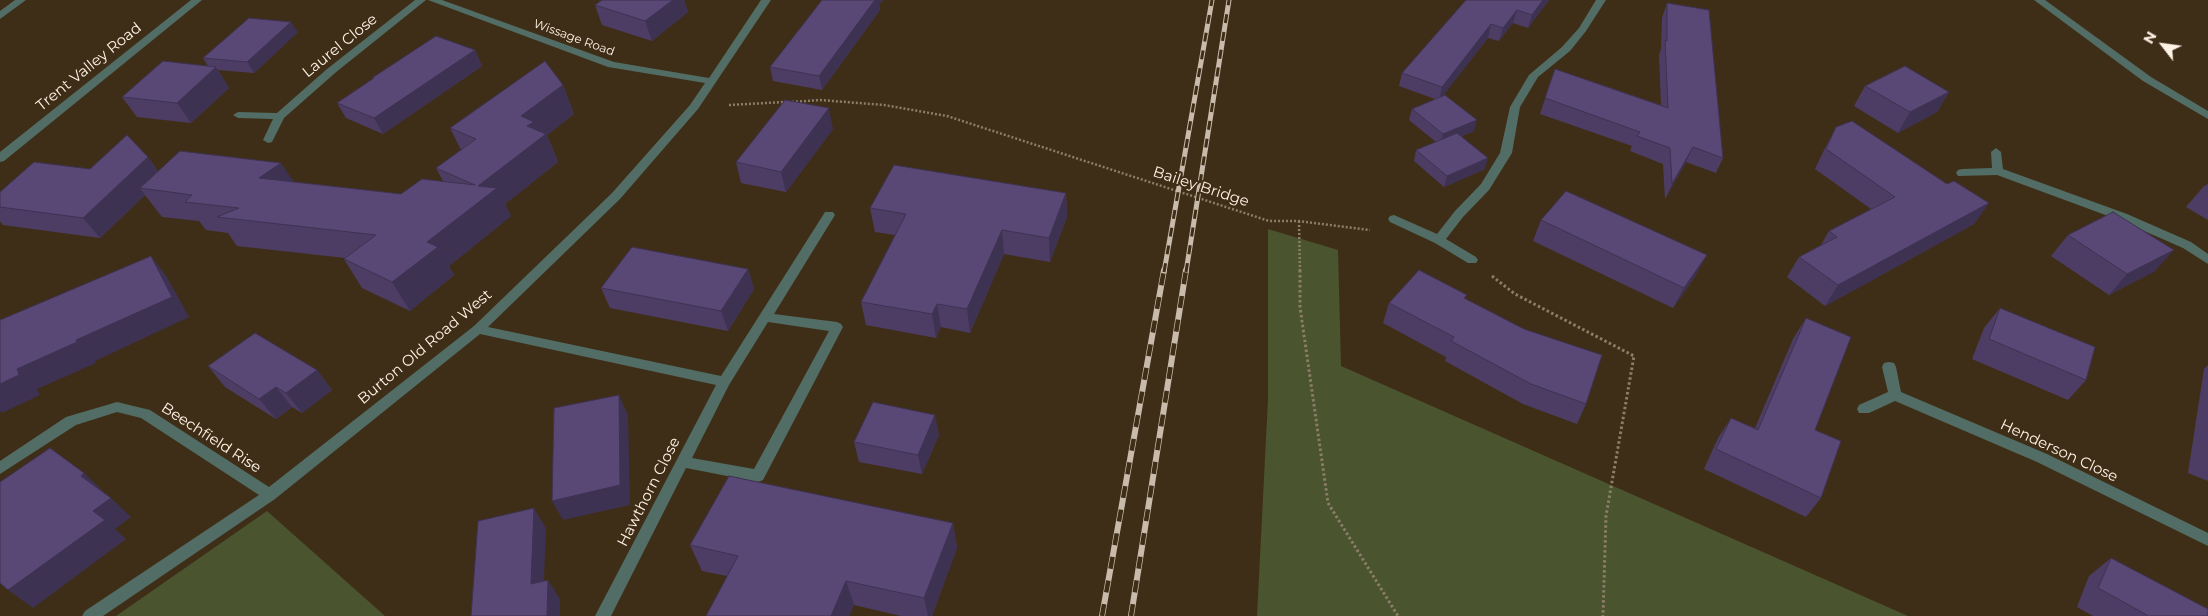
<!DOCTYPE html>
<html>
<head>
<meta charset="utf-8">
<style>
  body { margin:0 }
  #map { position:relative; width:2208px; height:616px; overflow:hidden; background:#3f2e17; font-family:Montserrat,sans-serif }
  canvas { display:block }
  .north { position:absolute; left:2138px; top:20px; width:50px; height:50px; -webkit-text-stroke:4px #3f2e17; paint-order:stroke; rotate:300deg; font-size:14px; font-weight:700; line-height:20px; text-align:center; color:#fff3e6 }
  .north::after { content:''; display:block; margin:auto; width:18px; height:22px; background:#fff3e6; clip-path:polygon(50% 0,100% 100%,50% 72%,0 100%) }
</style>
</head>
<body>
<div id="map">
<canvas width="2208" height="616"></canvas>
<div class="north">N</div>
</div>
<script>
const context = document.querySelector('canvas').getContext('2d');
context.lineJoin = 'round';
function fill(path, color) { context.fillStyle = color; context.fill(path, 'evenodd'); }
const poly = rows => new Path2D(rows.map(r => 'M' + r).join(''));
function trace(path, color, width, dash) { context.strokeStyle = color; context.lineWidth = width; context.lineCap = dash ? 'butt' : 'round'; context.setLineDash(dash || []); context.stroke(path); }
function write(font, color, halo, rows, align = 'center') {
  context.font = font + ' Montserrat,sans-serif'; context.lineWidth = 4; context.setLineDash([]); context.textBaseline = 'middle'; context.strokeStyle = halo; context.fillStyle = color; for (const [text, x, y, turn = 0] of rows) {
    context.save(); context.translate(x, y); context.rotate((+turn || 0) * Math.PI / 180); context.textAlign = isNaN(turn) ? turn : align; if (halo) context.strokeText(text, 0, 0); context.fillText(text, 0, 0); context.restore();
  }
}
const green = poly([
  [1268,229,1338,250,1341,366,1908,616,1257,616,1268,399],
  [267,511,385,616,116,616]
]);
const pathFar1 = poly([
  [792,102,820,100,884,105,947,116,1269,221,1299,221,1370,230],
  [729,105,785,102],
  [1299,221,1300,272]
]);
const path = poly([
  [1300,270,1300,307,1328,503,1398,616],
  [1492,276,1515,294,1634,356,1606,516,1603,616]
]);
const minor = poly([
  [15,0,26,0,0,19,0,11,15,0],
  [191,0,202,0,4,161,0,162,0,152,191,0],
  [415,0,426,0,335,73,284,118,272,142,268,143,263,140,273,119,238,118,233,115,238,112,277,113,327,69,415,0],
  [428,0,442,0,614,62,709,78,761,0,771,0,698,109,620,199,488,327,721,376,825,212,833,212,835,215,774,314,837,322,841,324,843,327,763,480,758,482,686,468,611,616,595,616,716,385,480,334,275,499,103,616,82,616,85,611,259,495,141,418,117,412,76,425,0,474,0,461,66,417,117,402,150,410,269,487,474,326,612,193,690,105,705,83,608,67,428,0],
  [768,322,829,331,754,469,692,458,729,385,768,322],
  [1596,0,1606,0,1586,31,1570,51,1538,77,1520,107,1512,153,1489,190,1463,217,1446,239,1476,257,1478,260,1476,263,1468,263,1435,243,1390,222,1388,219,1390,216,1394,215,1437,234,1455,211,1481,184,1500,153,1510,107,1529,75,1562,47,1579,28,1596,0],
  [2034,0,2045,0,2151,77,2208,111,2208,119,2143,81,2034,0],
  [1996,148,2001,152,2003,169,2127,214,2191,242,2208,254,2208,264,2183,248,2119,220,1997,175,1958,176,1956,173,1958,170,1962,169,1992,168,1991,152,1996,148],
  [1889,362,1894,363,1896,367,1901,392,2047,454,2208,533,2208,546,2037,462,1895,401,1869,413,1859,413,1857,409,1859,405,1888,392,1882,367,1884,363,1889,362]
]);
const railFar1 = poly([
  [1164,272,1212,0],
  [1186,272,1229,0]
]);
const rail = poly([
  [1102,616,1164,270],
  [1131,616,1186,270]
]);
const wall = poly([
  [602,0,684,0,688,12,652,41,602,25,595,5],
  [822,0,883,0,879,4,880,10,822,90,773,81,770,67],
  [1466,0,1549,0,1528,28,1513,23,1499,41,1488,38,1442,96,1474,131,1462,136,1485,169,1444,187,1414,161,1416,150,1436,142,1409,120,1412,109,1435,99,1399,86,1402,73],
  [1667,3,1723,158,1716,173,1686,162,1665,199,1663,164,1630,151,1632,146,1540,114,1555,69,1661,105,1659,55,1661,49,1662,18],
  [298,32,254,73,218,70,229,88,191,123,137,117,122,97,208,66,203,58],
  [475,50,482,66,383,134,346,118,337,103,373,79,372,78],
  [563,85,574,114,547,135,558,162,505,204,511,216,449,266,454,275,410,311,362,288,344,259,345,258,237,246,228,233,206,230,199,221,162,217,145,195,100,238,3,225,0,221,0,192,90,169,148,157,158,171,294,182,401,194,443,181,436,168,461,150,450,128],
  [1865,86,1949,92,1937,112,1898,133,1854,106],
  [1836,127,1947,184,1989,203,1974,224,1825,306,1787,277,1799,257,1821,245,1829,231,1871,209,1815,169,1825,148],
  [833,129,786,192,741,183,736,162],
  [2208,184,2208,220,2186,207,2204,186],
  [1066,193,1067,217,1050,262,1004,254,970,333,941,327,936,338,866,325,861,302,895,235,875,232,870,208],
  [1541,220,1696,275,1673,308,1533,241],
  [2068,235,2155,271,2109,295,2051,256],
  [748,269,754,289,728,331,610,308,601,288],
  [1467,295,1465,298,1586,404,1577,424,1523,404,1445,361,1446,357,1383,323,1389,303],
  [2000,308,2086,380,2068,400,1972,359,1984,328],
  [1806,318,1821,498,1806,517,1704,469,1718,438,1731,418,1755,428,1793,339],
  [2208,365,2208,481,2188,473,2204,369],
  [208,366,317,370,332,390,302,413,292,407,276,419,225,387],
  [939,435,922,474,859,462,854,442],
  [953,523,957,548,932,616,901,616,854,605,849,616,706,616,727,576,702,571,690,545],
  [2111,558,2208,616,2093,616,2077,607,2089,576]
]);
const shadedWall = poly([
  [673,0,684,0,688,12,652,41,645,21],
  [874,0,883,0,879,4,880,10,822,90,819,76],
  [1543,0,1549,0,1528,28,1532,15],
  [1517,10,1513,23,1499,41,1503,28],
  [291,22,298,32,254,73,247,62],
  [1491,24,1488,38,1439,101,1442,87],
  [475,50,482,66,383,134,374,118],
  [216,67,229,88,191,123,177,103],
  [563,85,574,114,547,135,558,162,505,204,511,216,449,266,454,275,410,311,392,282,427,242,478,186,521,116],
  [1949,92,1937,112,1898,133,1910,112],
  [829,108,833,129,786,192,781,172],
  [1477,120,1474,131,1440,145,1443,134],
  [1693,147,1686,162,1665,199,1672,184],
  [148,157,163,178,140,188,145,195,100,238,83,218],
  [1488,158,1485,169,1444,187,1447,176],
  [281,163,300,191,259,178],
  [1066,193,1067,217,1050,262,1049,238],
  [1989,203,1974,224,1825,306,1838,285],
  [1002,230,1004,254,970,333,967,309],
  [2174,250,2155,271,2109,295,2127,274],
  [1707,255,1696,275,1673,308,1684,288],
  [151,256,167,277,189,317,95,361,96,363,37,389,40,395,2,413,0,411,0,384,17,369,76,340],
  [748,269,754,289,728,331,721,311],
  [937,304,941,327,936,338,932,314],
  [317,370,332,390,302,413,286,393],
  [276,387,292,407,276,419,259,399],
  [619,395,628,415,630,505,563,520,552,501],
  [935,415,939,435,922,474,918,455],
  [84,473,105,493,102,495,81,476],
  [111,498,131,517,115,529,126,539,33,608,8,590,93,511],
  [534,508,546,528,543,603,531,584],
  [953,523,957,548,932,616,928,616,924,598],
  [548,580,560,599,560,616,547,616],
  [846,581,854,605,849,616,831,616]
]);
const building = poly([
  [602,0,673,0,645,21,595,5,602,0],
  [822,0,875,0,819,76,770,67,822,0],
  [1466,0,1543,0,1532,15,1517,10,1503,28,1491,24,1442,87,1402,73,1466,0],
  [1667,3,1709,10,1723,158,1693,147,1672,184,1670,148,1637,136,1640,132,1545,98,1555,69,1668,108,1665,40,1667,41,1667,3],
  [249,18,291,22,247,62,203,58,249,18],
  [436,36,475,50,374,118,337,103,374,78,372,78,436,36],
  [163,61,216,67,177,103,122,97,163,61],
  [545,61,563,85,521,116,534,122,527,126,546,134,478,186,497,188,427,242,438,247,392,282,344,259,376,235,217,217,239,208,185,202,192,195,140,188,180,151,281,163,259,178,401,194,422,179,475,185,436,168,476,139,450,128,545,61],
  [1905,66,1949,92,1910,112,1865,86,1905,66],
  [1445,95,1477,120,1443,134,1412,109,1445,95],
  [785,100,829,108,781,172,736,162,785,100],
  [1852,121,1947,184,1954,181,1989,203,1838,285,1799,257,1837,237,1829,231,1895,197,1826,149,1836,127,1852,121],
  [1457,133,1488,158,1447,176,1416,150,1457,133],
  [127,135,148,157,83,218,0,207,0,192,34,162,90,169,127,135],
  [894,165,1066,193,1049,238,1002,230,967,309,937,304,932,314,861,302,906,214,870,208,894,165],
  [1566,191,1707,255,1684,288,1541,220,1566,191],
  [2113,212,2174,250,2127,274,2068,235,2113,212],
  [632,247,748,269,721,311,601,288,632,247],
  [151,256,172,297,76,340,77,342,17,369,19,375,0,384,0,320,151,256],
  [1419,270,1467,295,1464,298,1524,329,1602,355,1586,404,1531,384,1451,341,1454,337,1389,303,1419,270],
  [2000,308,2095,347,2086,380,1989,339,2000,308],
  [1806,318,1851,337,1815,430,1841,441,1821,498,1716,449,1731,418,1758,430,1806,318],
  [255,333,317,370,286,393,276,387,259,399,208,366,255,333],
  [619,395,620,485,552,501,554,408,619,395],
  [873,402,935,415,918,455,854,442,873,402],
  [50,448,84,473,81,476,111,498,93,511,105,520,8,590,0,583,0,482,50,448],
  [729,476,953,523,924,598,846,581,831,616,706,616,738,556,690,545,729,476],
  [534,508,531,584,548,580,547,616,471,616,478,521,534,508],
  [2111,558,2208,609,2208,616,2146,616,2147,615,2098,588,2111,558]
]);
const farStreetnames = [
  ["Wissage Road",574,38,20]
];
const streetNames = [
  ["Laurel Close",340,46,-39],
  ["Trent Valley Road",89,67,-39],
  ["Bailey Bridge",1201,187,18],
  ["Burton Old Road West",425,347,-40],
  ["Beechfield Rise",211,438,33],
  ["Henderson Close",2059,451,25],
  ["Hawthorn Close",649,492,-63]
];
fill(green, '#4a542e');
trace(pathFar1, '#8c7d6a', 2.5, [2, 2]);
trace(path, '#8c7d6a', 3, [2.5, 2.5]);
fill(minor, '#516d65');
trace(railFar1, '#c9bbab', 5);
trace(rail, '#c9bbab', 6);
trace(railFar1, '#3f2e17', 3, [9]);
trace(rail, '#3f2e17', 4.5, [12]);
fill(wall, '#4d3d65');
fill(shadedWall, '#3e3252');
fill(building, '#594775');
trace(building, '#3e3252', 1);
write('12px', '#fff3e6', '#3f2e17', farStreetnames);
write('15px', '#fff3e6', '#3f2e17', streetNames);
</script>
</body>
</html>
